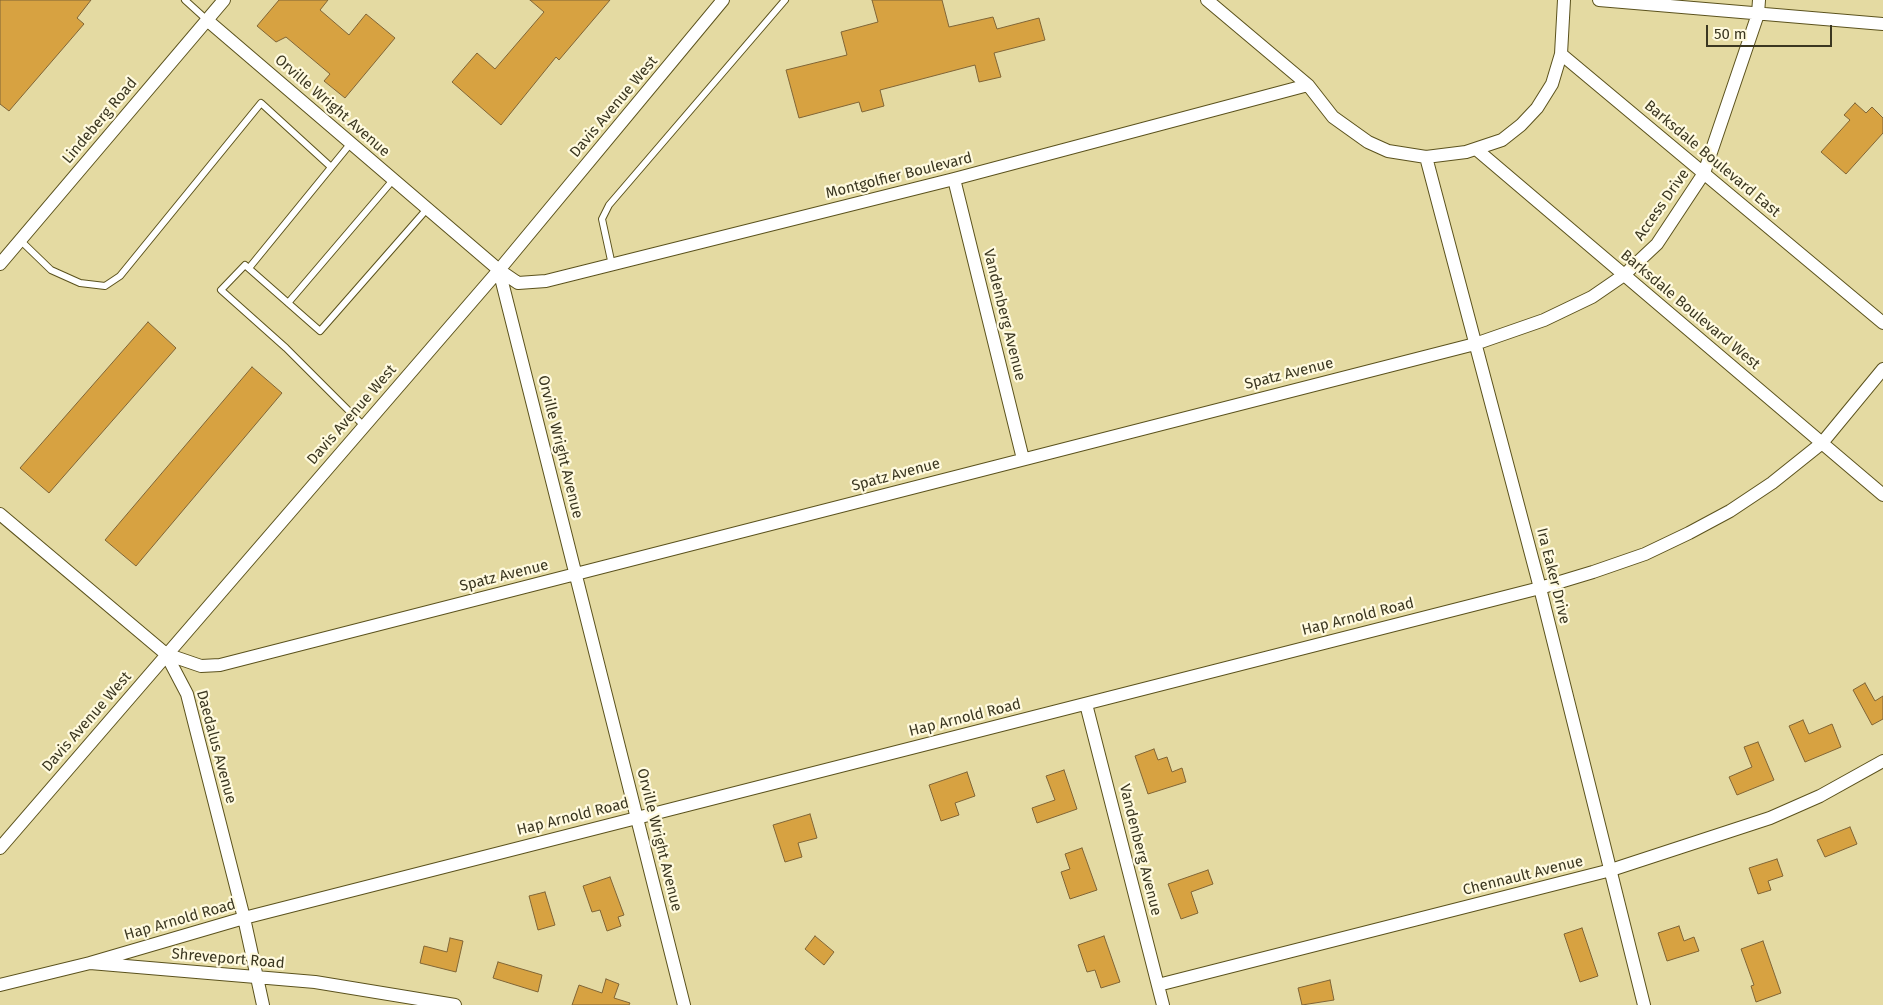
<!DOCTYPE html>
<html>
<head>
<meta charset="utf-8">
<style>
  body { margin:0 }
  #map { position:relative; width:1883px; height:1005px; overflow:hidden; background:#e4daa2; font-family:"Fira Sans",sans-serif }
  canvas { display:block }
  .scale { position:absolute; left:1706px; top:25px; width:126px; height:22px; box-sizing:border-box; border:2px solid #3b3721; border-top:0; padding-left:6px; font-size:15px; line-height:18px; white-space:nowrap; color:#3b3721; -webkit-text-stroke:4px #fffadf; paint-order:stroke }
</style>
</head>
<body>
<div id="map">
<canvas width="1883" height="1005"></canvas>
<div class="scale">50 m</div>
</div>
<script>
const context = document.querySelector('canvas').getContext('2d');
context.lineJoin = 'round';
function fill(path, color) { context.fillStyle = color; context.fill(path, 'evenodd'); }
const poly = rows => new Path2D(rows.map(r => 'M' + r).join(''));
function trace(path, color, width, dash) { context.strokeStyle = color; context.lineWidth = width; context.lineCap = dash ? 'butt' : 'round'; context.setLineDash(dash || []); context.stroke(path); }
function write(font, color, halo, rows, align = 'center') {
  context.font = font + ' "Fira Sans",sans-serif'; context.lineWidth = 4.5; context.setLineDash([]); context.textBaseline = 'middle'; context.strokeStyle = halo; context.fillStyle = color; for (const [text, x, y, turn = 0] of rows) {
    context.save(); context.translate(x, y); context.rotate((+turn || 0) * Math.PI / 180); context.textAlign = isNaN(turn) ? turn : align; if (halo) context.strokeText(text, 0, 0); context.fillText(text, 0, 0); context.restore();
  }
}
const building = poly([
  [0,0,91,0,77,18,84,24,9,111,0,104,0,0],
  [279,0,328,0,320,10,349,35,366,14,395,38,345,98,324,81,330,74,286,37,276,42,257,26,279,0],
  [530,0,610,0,559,60,556,57,501,125,452,82,477,53,495,69,544,12,530,0],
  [872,0,942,0,949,27,993,17,997,29,1039,18,1045,40,994,53,1001,77,979,82,975,65,880,90,884,106,862,112,859,102,799,118,786,70,847,55,841,32,878,22,872,0],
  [1855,103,1866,113,1872,107,1883,118,1883,133,1846,174,1821,152,1850,120,1844,115,1855,103],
  [148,322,176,348,49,493,20,468,148,322],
  [252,367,282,393,136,566,105,540,252,367],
  [1865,683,1875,701,1883,696,1883,719,1872,725,1853,690,1865,683],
  [1803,720,1809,734,1832,724,1841,747,1805,762,1789,726,1803,720],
  [1758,742,1774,780,1737,795,1729,777,1752,767,1744,747,1758,742],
  [1154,749,1158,760,1167,757,1172,772,1182,768,1186,782,1148,794,1135,756,1154,749],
  [1064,770,1077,809,1037,823,1032,808,1055,800,1046,776,1064,770],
  [967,772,975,796,955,803,959,815,941,821,929,785,967,772],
  [810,814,817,838,798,843,802,857,785,862,773,825,810,814],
  [1850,827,1857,844,1825,857,1817,840,1850,827],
  [1082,848,1097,890,1070,899,1061,872,1070,869,1065,854,1082,848],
  [1777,859,1783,876,1768,881,1771,890,1758,894,1749,868,1777,859],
  [1208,870,1213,884,1191,892,1198,913,1181,919,1168,884,1208,870],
  [610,877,624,915,618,917,621,926,607,931,600,910,592,912,583,886,610,877],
  [545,892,555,925,538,930,529,896,545,892],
  [1679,926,1684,941,1694,937,1699,951,1667,961,1658,933,1679,926],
  [1582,928,1598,976,1580,982,1564,934,1582,928],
  [815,936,834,952,824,965,805,949,815,936],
  [1104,936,1120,982,1101,988,1095,970,1087,972,1078,945,1104,936],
  [450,938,463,941,456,972,420,963,424,946,447,952,450,938],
  [1763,941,1781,993,1756,1002,1751,986,1754,985,1741,949,1763,941],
  [498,962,542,975,538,992,493,978,498,962],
  [606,979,619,984,614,998,630,1003,629,1005,572,1005,579,985,602,993,606,979],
  [1330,980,1334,1000,1302,1005,1298,988,1330,980]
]);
const service = poly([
  [185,0,207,20],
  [20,240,51,270,80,283,105,286,120,276,261,103,331,167],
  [612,265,602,219,609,205,785,0],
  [249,268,351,143],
  [288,303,393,180],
  [364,426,286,348,221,290,245,265,320,331,427,209]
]);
const minor = poly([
  [1207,0,1308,85,1333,117,1368,142,1388,151,1426,157,1466,152,1502,140,1521,125,1537,108,1552,84,1561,54,1564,0],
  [1599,0,1883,24],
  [207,20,499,270,684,1005],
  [1561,54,1883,323],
  [1476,149,1883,495],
  [1426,157,1540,588,1644,1005],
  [954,179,1023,459],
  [0,264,224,0],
  [499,270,518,283,546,281,954,179,1308,85],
  [0,514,166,654,187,694,244,918,263,1005],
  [166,654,201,666,220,665,1475,344,1544,320,1592,297,1624,275,1657,244,1704,173,1758,14,1759,0],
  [1086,704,1163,1005],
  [0,848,499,270,723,0],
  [90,963,244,918,1540,588,1593,572,1645,554,1689,533,1730,511,1772,483,1822,443,1883,369],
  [0,985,90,963,315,982,455,1005],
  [1158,985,1611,870,1770,818,1820,796,1883,761]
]);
const streetNames = [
  ["Orville Wright Avenue",332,106,41],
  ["Davis Avenue West",614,107,-50],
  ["Lindeberg Road",100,121,-50],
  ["Barksdale Boulevard East",1712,159,40],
  ["Montgolfier Boulevard",899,176,-14],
  ["Access Drive",1662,205,-55],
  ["Barksdale Boulevard West",1690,310,40],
  ["Vandenberg Avenue",1004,315,76],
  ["Spatz Avenue",1289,374,-14],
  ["Davis Avenue West",352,415,-49],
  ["Orville Wright Avenue",560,447,76],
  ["Spatz Avenue",896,475,-15],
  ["Spatz Avenue",504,576,-14],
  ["Ira Eaker Drive",1553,576,76],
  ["Hap Arnold Road",1358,617,-14],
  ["Hap Arnold Road",965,718,-14],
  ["Davis Avenue West",87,722,-49],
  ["Daedalus Avenue",216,747,75],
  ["Hap Arnold Road",573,817,-14],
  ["Orville Wright Avenue",659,840,76],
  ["Vandenberg Avenue",1140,850,76],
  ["Chennault Avenue",1523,876,-14],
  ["Hap Arnold Road",180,920,-16],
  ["Shreveport Road",228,959,5]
];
fill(building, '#d7a241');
trace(building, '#806536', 1);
trace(service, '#5b521d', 8);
trace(minor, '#5b521d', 14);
trace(service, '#fff', 6);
trace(minor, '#fff', 12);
write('15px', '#3b3721', '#fffadf', streetNames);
</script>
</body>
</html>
